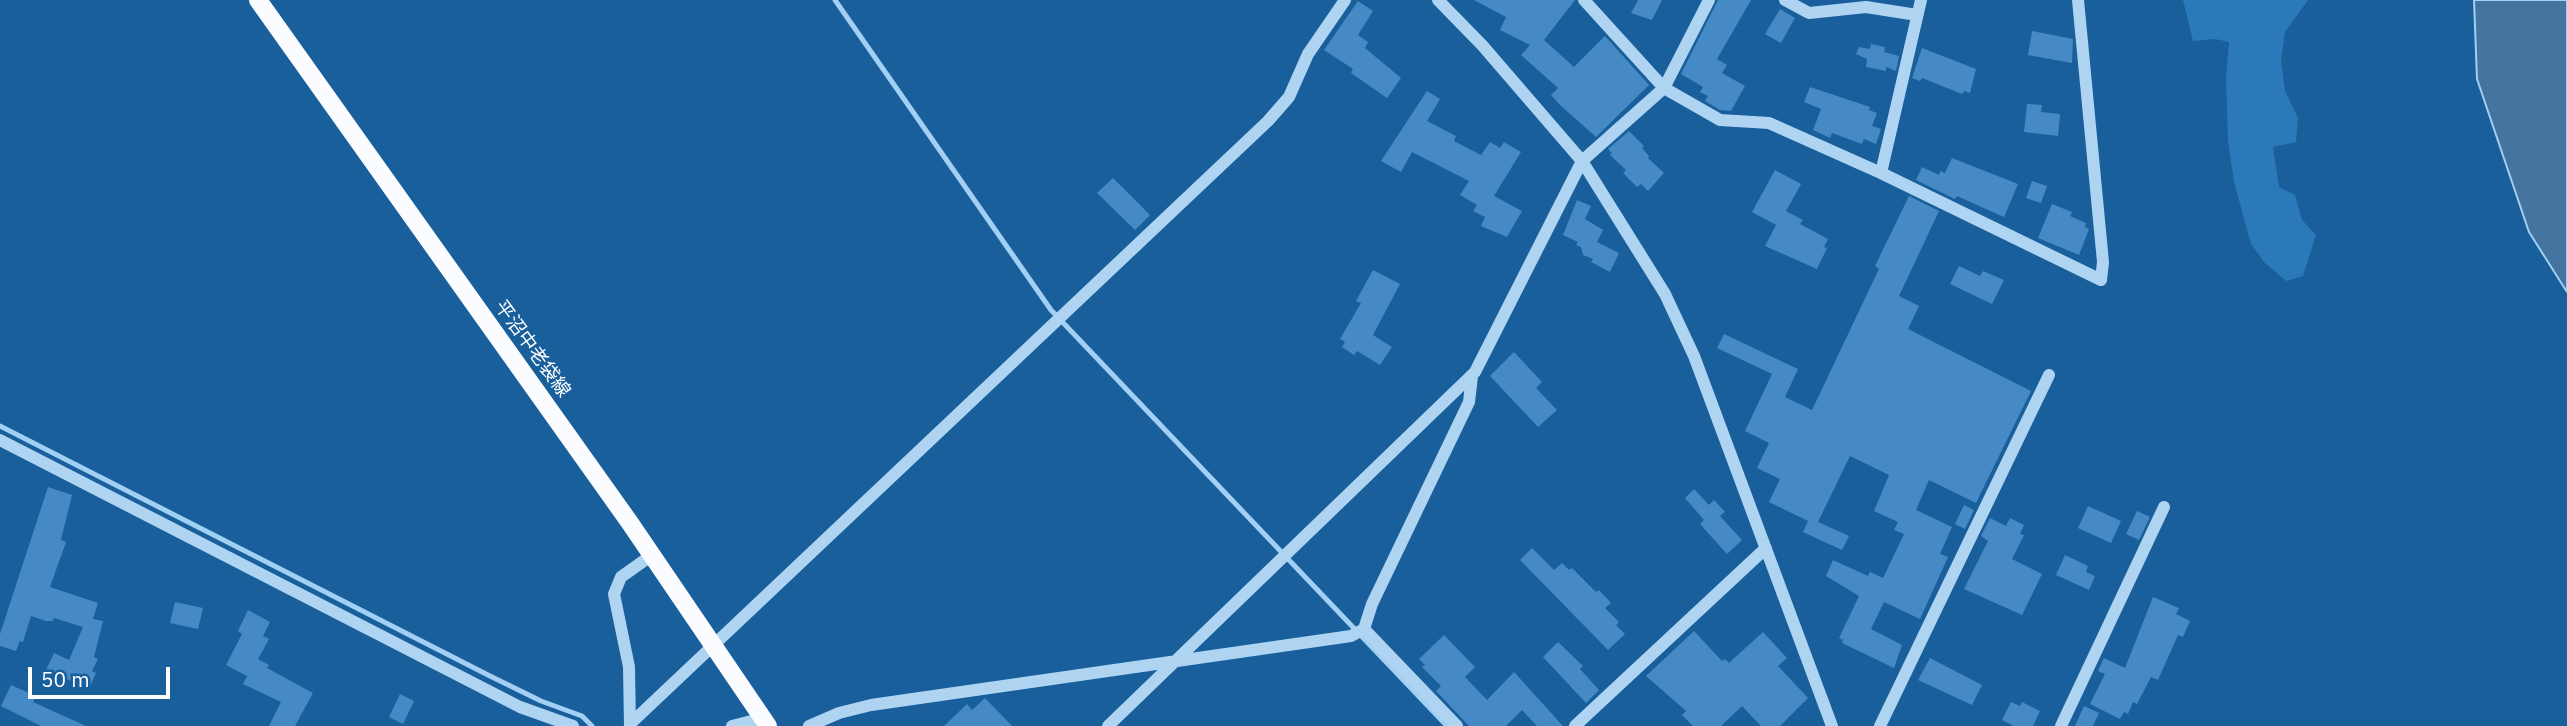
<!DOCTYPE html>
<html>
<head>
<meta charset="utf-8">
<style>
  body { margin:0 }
  #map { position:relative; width:2567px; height:726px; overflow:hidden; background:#185f9c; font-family:"IBM Plex Sans",sans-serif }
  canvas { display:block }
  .scale { position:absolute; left:28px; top:667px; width:142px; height:32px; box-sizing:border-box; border:4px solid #fff; border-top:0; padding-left:9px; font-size:21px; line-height:24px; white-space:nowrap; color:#fff; -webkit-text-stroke:5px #185f9c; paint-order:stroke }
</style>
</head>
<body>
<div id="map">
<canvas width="2567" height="726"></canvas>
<div class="scale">50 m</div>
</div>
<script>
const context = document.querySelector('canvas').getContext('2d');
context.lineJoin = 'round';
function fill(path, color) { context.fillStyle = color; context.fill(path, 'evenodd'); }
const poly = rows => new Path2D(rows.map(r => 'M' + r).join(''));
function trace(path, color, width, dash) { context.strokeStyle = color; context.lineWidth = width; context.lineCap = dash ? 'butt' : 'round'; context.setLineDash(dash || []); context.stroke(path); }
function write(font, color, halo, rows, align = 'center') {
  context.font = font + ' "IBM Plex Sans","Noto Sans JP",sans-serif'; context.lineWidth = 5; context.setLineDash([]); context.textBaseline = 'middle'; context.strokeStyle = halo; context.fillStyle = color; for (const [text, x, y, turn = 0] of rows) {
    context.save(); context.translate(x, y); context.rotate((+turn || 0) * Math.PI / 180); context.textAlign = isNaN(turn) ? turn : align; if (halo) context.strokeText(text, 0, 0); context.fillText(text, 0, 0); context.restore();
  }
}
const green = poly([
  [2183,0,2308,0,2285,32,2281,61,2285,91,2298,118,2296,142,2273,147,2279,187,2295,195,2302,220,2316,235,2303,276,2286,281,2265,263,2251,244,2234,182,2228,141,2226,77,2229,42,2215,39,2193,41]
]);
const water = poly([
  [2474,0,2567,0,2567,292,2529,232,2477,79,2474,0]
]);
const stream = poly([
  [835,0,1051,310,1447,726],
  [0,426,488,675,541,701,582,716,592,726]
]);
const building = poly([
  [1474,0,1575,0,1544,40,1574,67,1605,36,1649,85,1596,137,1560,105,1551,95,1558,88,1521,55,1530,45,1500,30,1506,17],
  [1638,0,1662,0,1652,20,1631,13],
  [1718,0,1751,0,1717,59,1727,65,1722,73,1745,86,1731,111,1720,110,1705,101,1708,96,1700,92,1703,87,1681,74],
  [1358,1,1373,11,1358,35,1368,42,1365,48,1401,78,1387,98,1351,73,1353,69,1324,50],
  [1780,9,1795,18,1781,43,1765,34],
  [2032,31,2073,39,2072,63,2028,55],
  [1871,44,1885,47,1884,52,1899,56,1896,71,1886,67,1886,71,1866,67,1867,59,1856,54,1859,47,1870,49],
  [1922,48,1976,69,1970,93,1964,91,1962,94,1922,78,1920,81,1912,78],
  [1810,87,1870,107,1869,110,1877,113,1872,126,1881,129,1876,144,1864,139,1862,144,1832,133,1830,138,1813,130,1821,109,1804,102],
  [1427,91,1440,99,1427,121,1456,136,1454,141,1481,155,1490,142,1500,148,1504,142,1521,152,1494,196,1522,211,1507,237,1481,226,1485,217,1473,211,1477,205,1460,195,1469,181,1412,152,1401,172,1381,161],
  [2027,104,2042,105,2041,112,2060,114,2058,136,2024,132],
  [1629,131,1644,146,1642,148,1649,156,1648,158,1664,173,1648,191,1641,184,1637,187,1623,173,1626,170,1610,155,1612,153,1608,149],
  [1952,158,2018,184,2004,217,1957,196,1955,199,1916,180,1922,167,1939,175,1940,171,1945,173],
  [1775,170,1801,184,1786,211,1803,220,1800,224,1828,239,1824,247,1827,248,1817,269,1765,246,1776,225,1752,212],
  [1113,178,1150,215,1135,230,1097,193],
  [2032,181,2047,186,2041,203,2026,198],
  [1909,196,1939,211,1899,296,1919,306,1908,329,2031,391,1976,503,1929,480,1916,510,1952,527,1940,554,1948,557,1920,619,1884,602,1871,629,1902,645,1894,668,1842,643,1843,640,1839,638,1859,596,1826,576,1833,560,1868,576,1870,572,1883,578,1904,534,1894,530,1898,522,1874,511,1889,475,1850,456,1818,522,1849,536,1842,550,1803,532,1808,521,1769,502,1780,479,1757,468,1769,443,1745,431,1772,374,1717,348,1724,334,1798,369,1785,397,1812,410,1879,269,1875,266],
  [1577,200,1591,206,1585,219,1603,230,1597,242,1619,253,1610,272,1591,262,1593,259,1583,255,1581,247,1576,245,1578,242,1563,235],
  [2052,204,2072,212,2070,216,2086,223,2085,227,2089,229,2079,255,2038,238],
  [1959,266,1980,276,1983,271,2004,280,1992,304,1950,284],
  [1373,270,1400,284,1373,335,1392,347,1380,365,1357,351,1354,355,1342,347,1345,342,1340,339,1361,303,1356,301],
  [1514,352,1542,382,1536,388,1557,410,1538,427,1490,376],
  [48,487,72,495,61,540,66,542,50,587,98,603,93,619,103,621,94,657,98,659,92,671,96,673,89,689,46,670,54,653,69,660,83,627,54,618,53,621,46,621,31,616,23,642,20,641,16,651,0,646,0,634],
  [1694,489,1709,505,1714,500,1725,512,1720,516,1742,540,1727,554,1700,524,1704,520,1685,498],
  [1964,505,1974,510,1965,529,1955,524],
  [2088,506,2121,521,2111,543,2078,528],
  [2137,511,2150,517,2139,540,2126,534],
  [1990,518,2006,526,2010,518,2024,525,2020,534,2024,535,2012,559,2042,574,2022,615,1964,589,1988,541,1981,536],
  [1532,548,1554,570,1562,563,1569,570,1572,568,1596,592,1599,590,1611,603,1605,608,1619,622,1616,625,1625,634,1608,650,1520,560],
  [2065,555,2088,566,2086,572,2095,576,2089,590,2056,575],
  [2153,597,2179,608,2176,614,2190,621,2183,637,2178,635,2158,680,2151,677,2137,704,2133,702,2128,714,2124,712,2120,719,2090,704,2105,674,2098,671,2104,658,2125,668],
  [175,602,203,608,198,629,170,623],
  [248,610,270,622,263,636,269,639,258,659,269,665,267,668,313,693,295,726,269,726,281,702,243,684,247,676,226,665,242,634,238,631],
  [1694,631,1722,661,1725,659,1729,663,1763,632,1787,658,1778,666,1808,698,1780,726,1761,726,1742,706,1721,726,1693,726,1682,715,1686,711,1646,676],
  [1444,635,1475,667,1465,677,1487,700,1514,672,1563,726,1537,726,1522,710,1506,726,1469,726,1436,691,1441,686,1422,667,1425,665,1419,659],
  [1558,642,1583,666,1580,669,1599,690,1586,703,1543,657],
  [1930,658,1982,685,1972,705,1918,680],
  [11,685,36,696,33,702,86,726,41,726,1,706],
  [400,694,414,701,403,724,389,717],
  [985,698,1012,726,944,726,967,704,972,710],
  [2011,702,2020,706,2022,702,2040,711,2033,726,2014,726,2002,720],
  [2084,706,2099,713,2093,726,2075,726]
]);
const minor = poly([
  [1438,0,1482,45,1582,161,1665,294,1694,356,1832,726],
  [1584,0,1664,88,1720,120,1769,123,1881,173,2101,280,2103,262,2078,0],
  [1785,0,1809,13,1866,7,1917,15],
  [1881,173,1921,0],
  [0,440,520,707,573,726],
  [1364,629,1457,726],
  [630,724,1268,121,1289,97,1308,54,1345,0],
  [630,726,629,667,614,594,621,577,652,555],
  [732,726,763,718],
  [809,726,839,713,871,705,1351,636,1364,629,1372,604,1469,402,1472,376],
  [1108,726,1475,372,1582,161,1664,88,1709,0],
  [1575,726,1766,548],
  [1880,726,2049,375],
  [2061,726,2164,507]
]);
const major = poly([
  [258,0,630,523,768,726]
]);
const streetNames = [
  ["平沼中老袋線",532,349,54]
];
fill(green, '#2c79b9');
fill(water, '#44749f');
trace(water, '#a2d0f4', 2);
trace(stream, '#a2d0f4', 5);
fill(building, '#458ac4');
trace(minor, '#afd4f2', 12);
trace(major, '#fafcff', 18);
write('19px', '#fff', '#185f9c', streetNames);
</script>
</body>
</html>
